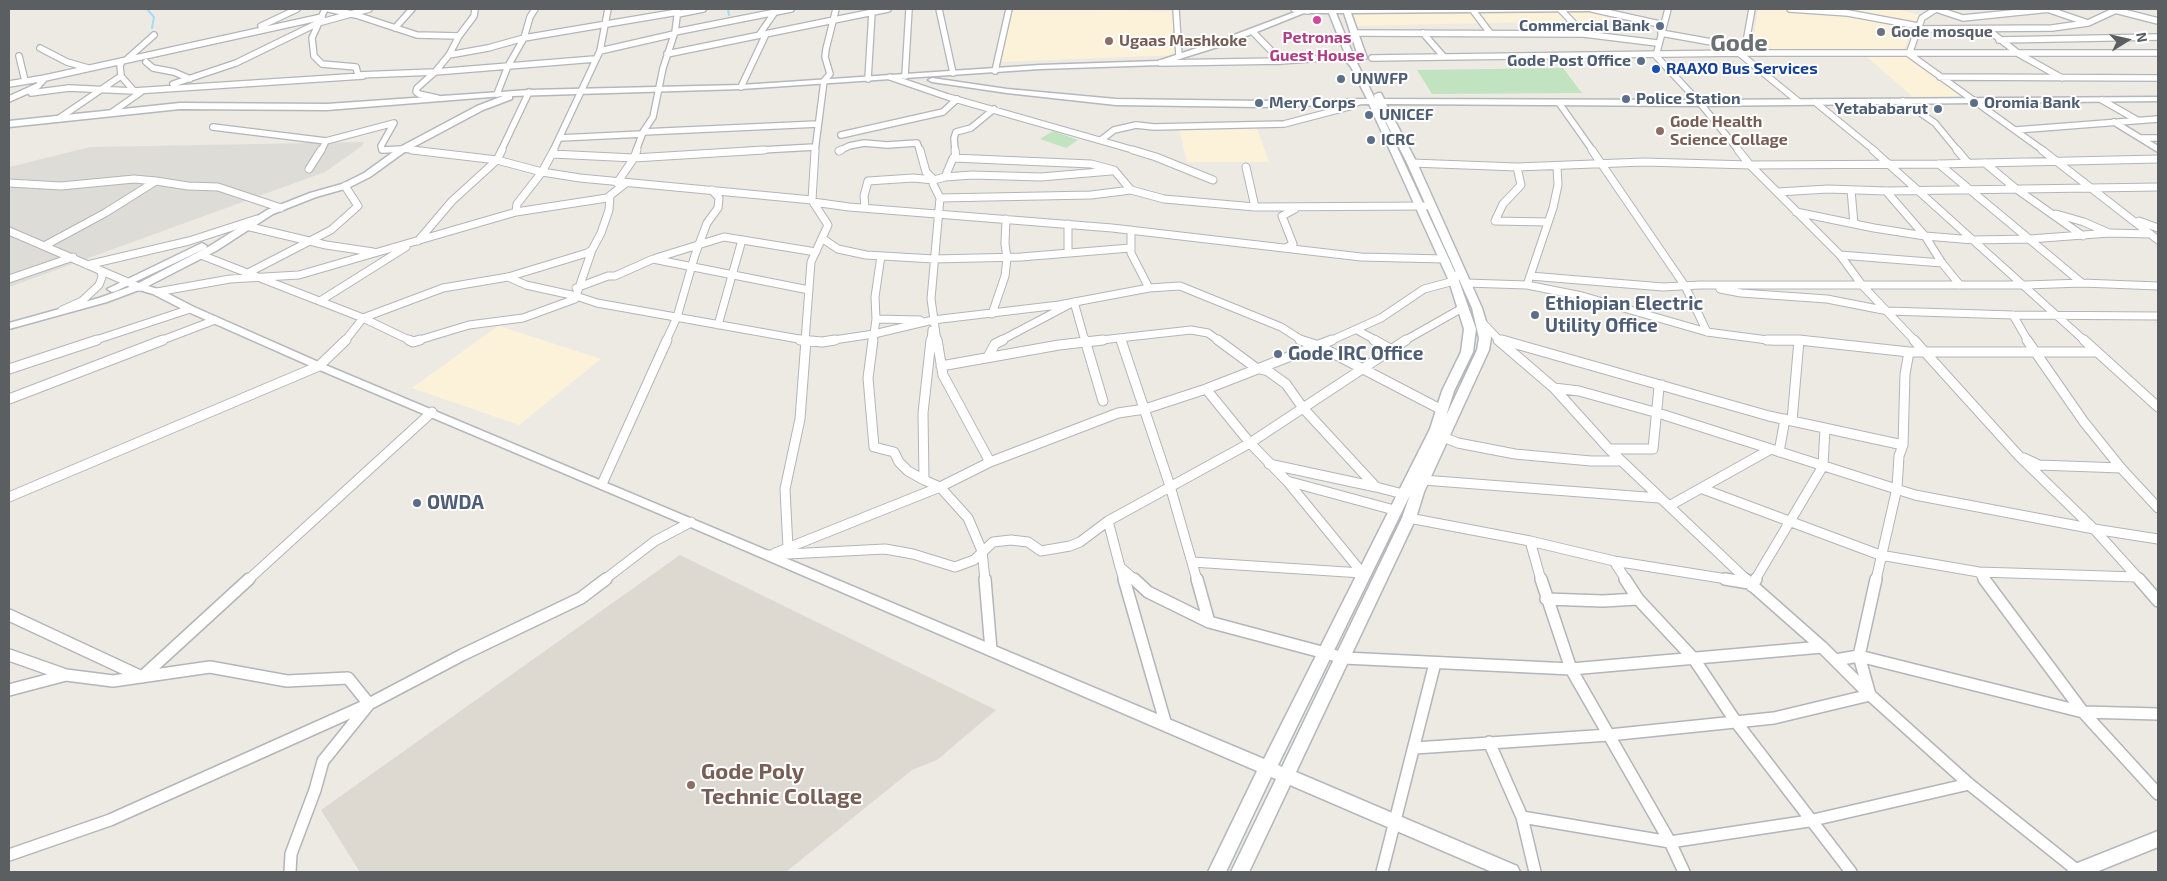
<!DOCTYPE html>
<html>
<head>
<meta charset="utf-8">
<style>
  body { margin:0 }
  #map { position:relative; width:2167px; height:881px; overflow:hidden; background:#edeae3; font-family:"Exo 2",sans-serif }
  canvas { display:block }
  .frame { position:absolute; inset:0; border:10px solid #5b5f62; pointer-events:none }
  .north { position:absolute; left:2102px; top:15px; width:50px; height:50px; -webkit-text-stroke:4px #fff; paint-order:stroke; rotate:80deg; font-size:14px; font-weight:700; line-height:20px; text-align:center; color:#5b5f62 }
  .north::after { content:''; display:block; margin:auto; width:18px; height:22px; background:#5b5f62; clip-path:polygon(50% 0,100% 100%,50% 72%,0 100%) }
</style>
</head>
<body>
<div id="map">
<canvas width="2167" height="881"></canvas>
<div class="frame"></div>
<div class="north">N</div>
</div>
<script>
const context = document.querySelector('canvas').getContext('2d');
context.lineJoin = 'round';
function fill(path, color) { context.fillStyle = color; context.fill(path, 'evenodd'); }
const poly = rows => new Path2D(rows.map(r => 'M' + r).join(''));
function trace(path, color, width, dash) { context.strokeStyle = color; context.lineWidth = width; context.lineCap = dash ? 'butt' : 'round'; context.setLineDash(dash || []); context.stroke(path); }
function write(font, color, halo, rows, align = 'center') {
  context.font = font + ' "Exo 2",sans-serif'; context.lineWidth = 4; context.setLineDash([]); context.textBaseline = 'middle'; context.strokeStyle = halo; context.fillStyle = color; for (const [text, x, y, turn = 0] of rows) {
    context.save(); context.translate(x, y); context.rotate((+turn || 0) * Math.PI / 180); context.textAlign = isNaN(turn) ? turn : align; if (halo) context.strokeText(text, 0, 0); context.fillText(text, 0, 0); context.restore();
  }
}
const commercial = poly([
  [1011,9,1171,11,1178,55,999,62],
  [1758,9,1897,9,1919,15,1904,50,1752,50],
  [1586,10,1629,20,1351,26,1346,13],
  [1866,56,1909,57,1961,96,1913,97],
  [1256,126,1269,162,1187,162,1179,129],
  [498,326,499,326,601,359,519,425,412,388]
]);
const industrial = poly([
  [364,142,362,146,325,172,9,287,9,167,90,147]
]);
const education = poly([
  [680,555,996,710,937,760,912,770,786,872,360,872,321,810]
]);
const green = poly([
  [1563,68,1582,93,1432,94,1417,70],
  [1053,131,1078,140,1066,148,1040,139]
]);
const stream = poly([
  [147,9,154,17,152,28],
  [728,9,729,15]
]);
const streetFar3 = poly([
  [325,9,312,38,314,56,322,64,356,67,358,75,435,72,595,59],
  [329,9,356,15,417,35,459,36],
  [939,9,953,73],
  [1176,9,1179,56],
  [1294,9,1308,11],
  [1472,9,1490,33],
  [1560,9,1584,34],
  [1592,9,1664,25],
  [1668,9,1656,56,1700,103,1739,151],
  [1752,9,1745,48,1739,53,1799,102],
  [1790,9,1848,13,1918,26],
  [1936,9,1922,18,1909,54,2044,151],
  [1936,9,1963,18,2050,9],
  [2047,9,2085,22],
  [2111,9,2158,21],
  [678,14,703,9],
  [261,26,297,9],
  [395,28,412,9],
  [1917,29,2052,28,2088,23,2116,10],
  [1987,29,2019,54,2062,78],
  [675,32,791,9],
  [1253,32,1281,61],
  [1354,33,1584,34,1657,43],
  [1423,33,1444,57],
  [1661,33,1745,48],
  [759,35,775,12],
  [1999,40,2158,37],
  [40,48,67,62,88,68],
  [600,51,674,34],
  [667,54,888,9],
  [449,55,488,48,524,38,678,12],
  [19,56,25,81],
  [1372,58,1739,53,2158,53],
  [126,60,154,35],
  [122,62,120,65,121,76,134,91,363,76],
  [146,62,153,68,174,72,190,79],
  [1160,63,1281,61,1339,57],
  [995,71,1009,9],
  [905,76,909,9],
  [890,77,948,97,1137,151],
  [1940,77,2158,78],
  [868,79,872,12],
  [9,84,45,78],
  [173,84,236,63,318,23,369,9],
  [741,87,766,34],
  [31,93,69,88,134,91],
  [497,94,508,66,524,38,530,17,535,9],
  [437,98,419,94,416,92,417,88,435,72,449,55,459,36,474,16,475,9],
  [9,99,38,86,45,78,322,17],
  [2102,100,2137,120],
  [1903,101,1935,123,1958,151],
  [1815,102,1875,151],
  [1559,103,1593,151],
  [111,113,141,92],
  [58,119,121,76],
  [2114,122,2158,149],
  [213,127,326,141],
  [2016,130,2158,119],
  [643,132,818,124],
  [841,135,943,112,957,99],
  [560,138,642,134],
  [2141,138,2158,138],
  [1101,140,1114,130,1136,125,1154,127,1284,124,1349,107,1358,102],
  [321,151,326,141,394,123,381,146,382,150,403,149,423,151],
  [501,151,529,92],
  [553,151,600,51,608,9],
  [636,151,643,132,653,117,663,68,675,32,678,9],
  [743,151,815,147],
  [815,151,824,81,830,74,825,57,826,49,836,9],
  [839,151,849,146,864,143,887,145,917,143,920,151],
  [955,151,954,138,956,132,971,128,994,109]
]);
const streetFar2 = poly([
  [412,150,497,160,542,172,580,178,812,200,813,202,849,207,1112,228,1361,257,1444,259],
  [955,150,956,158],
  [1133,150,1156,157,1213,180],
  [1592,150,1685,286,1707,332],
  [1738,150,1750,165,1840,255,1862,285,1915,341],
  [1873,150,2085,341],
  [1957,150,1968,163],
  [2042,150,2158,240],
  [839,151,841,150],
  [552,154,634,158,764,150],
  [1412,163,1517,167,1644,162,1750,165,1939,164,2158,159],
  [1985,163,2015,188,2083,236],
  [1939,164,2082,283],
  [1246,167,1255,207],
  [1517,167,1521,185,1503,204,1495,221,1548,222],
  [309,169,321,150],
  [945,177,972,175,1041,177,1111,171],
  [9,183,61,186,134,179,156,181,188,186,218,187,281,208],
  [617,183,634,158,637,150],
  [1851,190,1854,224],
  [1886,191,1925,236,1942,263,1960,285],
  [1778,192,1828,189,1886,191,2158,187],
  [940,198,1091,195,1131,190],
  [812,200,815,150],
  [865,208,864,196,868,181,913,178,934,180,926,172,920,150],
  [516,212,517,204,542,172,554,150],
  [1796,212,1874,228,1925,236,1974,240,2030,239,2110,233,2150,234],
  [2056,214,2084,222,2109,233],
  [2139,221,2158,228],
  [1068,224,1068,253],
  [246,226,326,245,373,252],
  [1131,230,1131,253,1149,288],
  [9,231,139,287],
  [823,239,838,249,866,255,934,259,1021,257,1130,248],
  [418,241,452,201,497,160,502,150],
  [44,246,105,213,156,181],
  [1286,248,1293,244,1282,216,1295,209],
  [201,255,363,318,411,341],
  [1840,255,1942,263],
  [881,256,875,297,876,319,920,320],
  [656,258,724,237,816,252],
  [87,265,189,241,257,219],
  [248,273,331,230,358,206,345,186],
  [1530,276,1663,287,1700,285,2026,285,2082,283,2158,286],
  [508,277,526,285,576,296,597,303,810,341],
  [9,279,73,257],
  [1466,283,1527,285,1553,208,1558,185,1557,166],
  [1527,285,1582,296,1707,332,1775,341,1810,341],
  [576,288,608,276,615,276,653,259,809,290],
  [1720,289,1741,293,1827,299,1888,311,2013,315,2158,316],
  [157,292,230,279,299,275,516,212,607,198,626,183],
  [320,301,406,247],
  [62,310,82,301,99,285,102,277,101,271],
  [992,314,1005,276,1007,258,1005,244,1006,219],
  [2013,315,2028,341],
  [1482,322,1500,341],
  [718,325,742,240],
  [1357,330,1377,341],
  [1120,338,1121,341],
  [1499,339,1507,341],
  [93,341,190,309],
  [160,341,215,320],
  [345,341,363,318,443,288,508,277,587,253,592,250,601,233,609,210,610,196],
  [416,341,469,325,523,318,575,299,592,250],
  [666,341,677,317,695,255,707,223,718,208,719,198,712,190],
  [805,341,811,262,828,225,813,202],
  [827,341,874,334,876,319],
  [873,341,874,334,933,320,1059,305,1149,288,1180,286,1281,327,1303,341],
  [931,341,932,330],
  [937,341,931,299,940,198,933,184,934,180,945,177,953,158,1091,164,1114,170,1131,190,1164,199,1255,207,1426,206],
  [1000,341,1074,302,1085,341],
  [1092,341,1191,330,1208,333,1219,341],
  [1330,341,1381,318,1424,289,1454,281,1460,271],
  [1404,341,1464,307]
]);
const streetFar1 = poly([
  [409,340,413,342,420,340],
  [800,340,822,342,835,340],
  [873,340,868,378,874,447,894,452,899,462,908,471,924,480],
  [931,340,923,413,924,480,940,487,968,518,982,551,985,580],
  [937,340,943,375,990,462],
  [1085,340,1103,401],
  [1121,340,1170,486,1197,580],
  [1218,340,1256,368,1268,371,1286,384,1303,408,1376,487,1403,494],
  [1300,340,1319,346,1442,410],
  [1374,340,1392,350],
  [1498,340,1554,388,1609,449,1747,580],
  [1502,340,1769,416,1903,445],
  [1767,340,1799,340,1909,352,2097,352],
  [1914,340,2019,456,2094,529,2140,580],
  [2027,340,2084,422,2121,468,2158,508],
  [2084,340,2158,407],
  [988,357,995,344,1003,340],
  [941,366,1059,345,1103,340],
  [9,369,97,340],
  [1554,388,1579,391,1658,413,1915,495,2094,529,2158,539],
  [1206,389,1250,443,1287,481,1364,575],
  [9,399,163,340],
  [1792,421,1799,340],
  [1443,437,1458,443,1515,454,1591,461,1621,461],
  [1609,449,1653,449,1659,387,1662,385],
  [1779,452,1785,419],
  [2024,458,2039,465,2121,468],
  [1269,464,1376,487],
  [1423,480,1659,498],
  [1287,481,1394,510],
  [602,484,667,340],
  [1703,489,1880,555,1979,572,2137,577],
  [9,497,319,366,346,340],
  [1669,506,1771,449],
  [1409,518,1530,541,1614,561,1733,580],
  [1108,521,1120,567,1135,580],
  [1530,541,1541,580],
  [788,548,785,489,800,419,806,340],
  [775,553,940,487,990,462,1118,413,1145,409,1206,389,1332,340],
  [768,555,885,549,913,554,955,567,974,560,993,542,1011,540,1028,542,1041,551,1070,546,1080,542,1108,521,1250,443,1406,340],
  [1614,561,1626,580],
  [1192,562,1362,573],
  [1120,567,1124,580],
  [1979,572,1985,580],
  [248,580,432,412],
  [604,580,655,541,691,522],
  [1755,580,1823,466,1825,428],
  [1876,580,1897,488,1899,456,1903,445,1905,374,1909,352]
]);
const street = poly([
  [985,579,991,650],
  [1124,579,1166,725],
  [1134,579,1148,592,1209,622,1344,658,1571,669,1822,647],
  [1197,579,1209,622],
  [1541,579,1571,669,1670,842,1684,872],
  [1625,579,1638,599,1694,659,1736,722,1851,872],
  [1725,579,1749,583],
  [1745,579,1822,647,1870,695,1969,784,2079,872],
  [1984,579,2083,712,2158,794],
  [2139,579,2158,601],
  [1752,586,1756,579],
  [1546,599,1603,601,1638,599],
  [9,615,142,677,249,579],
  [9,655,66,675],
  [1835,660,1859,656,2083,712,2158,714],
  [9,690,66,675,113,681,210,667,287,681,348,678,369,704,323,761,315,790,291,854,290,872],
  [1489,742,1522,817,1535,872],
  [1415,748,1609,735,1774,718,1870,695,1859,656,1876,579],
  [1522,817,1670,842,1809,821,1969,784],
  [9,855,110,820,369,704,462,655,581,598,606,579],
  [1382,872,1435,663]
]);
const secondary = poly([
  [1303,9,1593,9,1589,11,1351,13,1367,58,1357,63,1375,99,1374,95,1378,93,1381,93,1384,99,1700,100,2158,97,2158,101,1700,106,1386,104,1417,163,1482,308,1491,338,1489,350,1424,492,1416,518,1296,772,1517,866,1520,872,1492,872,1290,785,1249,872,1231,872,1276,779,1271,777,1226,872,1208,872,1257,771,686,525,315,368,186,311,153,294,139,290,107,302,9,329,9,323,99,298,135,285,208,247,267,210,310,193,342,184,364,173,400,147,477,106,503,96,327,110,180,109,9,127,9,121,180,103,327,104,529,90,741,85,1040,65,1158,61,1218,41,1303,9],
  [1304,13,1329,13,1344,51,1343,57,1351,67,1367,99,1261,101,1116,99,1007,89,932,78,928,80,932,82,1007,93,1116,105,1261,107,1369,104,1449,281,1464,329,1461,352,1442,391,1430,429,1264,759,323,364,194,307,161,290,148,286,216,251,273,214,316,197,348,188,370,177,406,151,483,110,512,99,512,96,741,89,1040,69,1160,65,1224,45,1304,13],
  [1336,13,1344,13,1357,53,1352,52,1336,13],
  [1377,104,1407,163,1472,308,1479,338,1477,350,1446,416,1454,391,1473,352,1476,329,1459,281,1377,104],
  [1410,495,1402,518,1282,767,1278,765,1410,495],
  [202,243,207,246,206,248,116,291,112,292,107,289,202,243],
  [2158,831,2158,847,2096,872,2067,872,2070,866,2158,831]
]);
const markers = [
  [1317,20,5,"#d1479c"],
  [1660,26,5,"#5c6f8a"],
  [1881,32,5,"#6b7280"],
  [1109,41,5,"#8d6e63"],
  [1641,61,5,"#5c6f8a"],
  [1656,69,5,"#1a4fb4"],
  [1341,79,5,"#5c6f8a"],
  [1626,99,5,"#5c6f8a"],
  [1259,103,5,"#5c6f8a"],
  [1974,103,5,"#5c6f8a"],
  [1938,109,5,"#5c6f8a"],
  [1369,115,5,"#5c6f8a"],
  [1660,131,5,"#8d6e63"],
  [1371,140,5,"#5c6f8a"],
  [1535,315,5,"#5c6f8a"],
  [1278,354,5,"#5c6f8a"],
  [417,503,5,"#5c6f8a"],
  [691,785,5,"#8d6e63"]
];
const farServicenames = [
  ["Commercial Bank",1650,26,"right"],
  ["Gode Post Office",1631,61,"right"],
  ["UNWFP",1351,79],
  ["Police Station",1636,99],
  ["Mery Corps",1269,103],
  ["Oromia Bank",1984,103],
  ["Yetababarut",1928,109,"right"],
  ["UNICEF",1379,115],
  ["ICRC",1381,140]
];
const farWorshipnames = [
  ["Gode mosque",1891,32]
];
const farHotelnames = [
  ["Petronas",1317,38],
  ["Guest House",1317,56]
];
const farEducationnames = [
  ["Ugaas Mashkoke",1119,41],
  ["Gode Health",1670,122],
  ["Science Collage",1670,140]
];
const farTransitnames = [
  ["RAAXO Bus Services",1666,69]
];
const serviceNames = [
  ["Ethiopian Electric",1545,304],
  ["Utility Office",1545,326],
  ["Gode IRC Office",1288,354],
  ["OWDA",427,503]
];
const nearEducationnames = [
  ["Gode Poly",701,772],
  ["Technic Collage",701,797]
];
const farTownnames = [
  ["Gode",1739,43]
];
fill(commercial, '#fcf2d9');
fill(industrial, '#dedcd7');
fill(education, '#ddd9d1');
fill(green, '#c2e3c0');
trace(stream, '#a5dafa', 2);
trace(streetFar3, '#b3b5b9', 8);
trace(streetFar2, '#b3b5b9', 9);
trace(streetFar1, '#b3b5b9', 11);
trace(street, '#b3b5b9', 14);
trace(secondary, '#b4b8bc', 3);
trace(streetFar3, '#fff', 5.5);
trace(streetFar2, '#fff', 7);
trace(streetFar1, '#fff', 9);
trace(street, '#fff', 11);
fill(secondary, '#fff');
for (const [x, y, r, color] of markers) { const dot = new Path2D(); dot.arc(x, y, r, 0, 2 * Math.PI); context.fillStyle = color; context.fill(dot); trace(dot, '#fff', 2); }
write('bold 16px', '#4e5e75', '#fff', farServicenames, 'left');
write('bold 16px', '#5b616d', '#fff', farWorshipnames, 'left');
write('bold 16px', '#b23c85', '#fff', farHotelnames);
write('bold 16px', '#785e54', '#fff', farEducationnames, 'left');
write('bold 16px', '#164399', '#fff', farTransitnames, 'left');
write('bold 19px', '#4e5e75', '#fff', serviceNames, 'left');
write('bold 22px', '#785e54', '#fff', nearEducationnames, 'left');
write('bold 24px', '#6c7174', '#fff', farTownnames);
</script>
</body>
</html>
